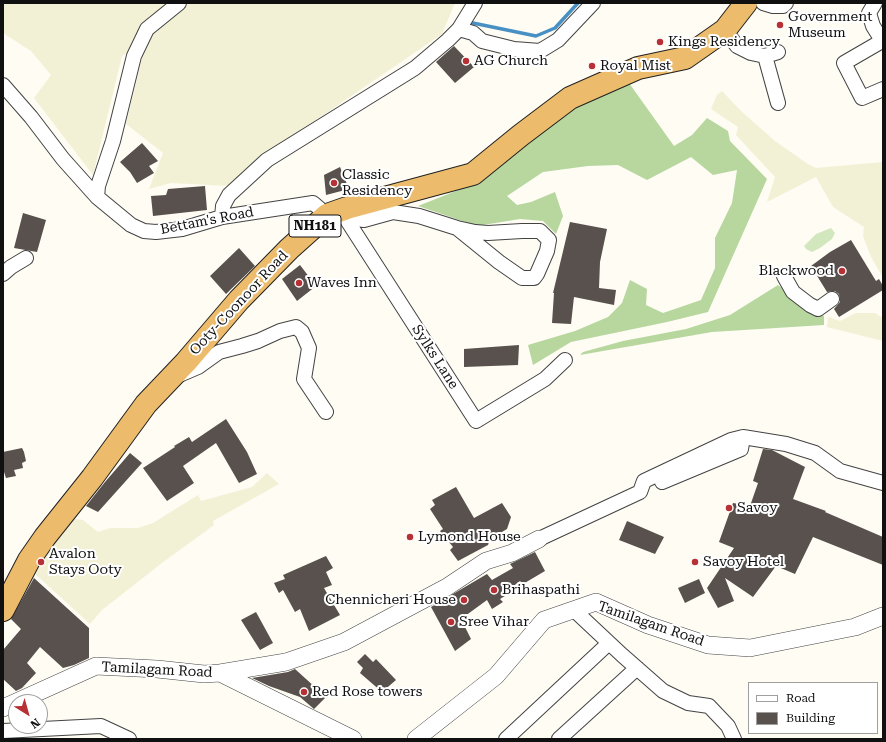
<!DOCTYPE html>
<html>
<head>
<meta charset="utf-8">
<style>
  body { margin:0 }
  #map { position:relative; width:886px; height:742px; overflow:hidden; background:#fefcf3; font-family:"Roboto Serif",serif }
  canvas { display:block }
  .frame { position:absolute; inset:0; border:4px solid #101010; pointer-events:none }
  .legend { position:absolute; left:748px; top:682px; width:130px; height:52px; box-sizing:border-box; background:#fff; border:1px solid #9f9f9f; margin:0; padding:5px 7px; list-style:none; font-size:12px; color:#101010 }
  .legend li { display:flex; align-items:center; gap:8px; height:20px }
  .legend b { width:20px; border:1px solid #9f9f9f }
  .north { position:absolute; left:8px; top:694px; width:40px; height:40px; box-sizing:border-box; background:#fff; border:1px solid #9f9f9f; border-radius:50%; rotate:143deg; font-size:11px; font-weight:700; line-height:16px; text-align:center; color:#101010 }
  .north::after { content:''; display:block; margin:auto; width:14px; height:18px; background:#b73134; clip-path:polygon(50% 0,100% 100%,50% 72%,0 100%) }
</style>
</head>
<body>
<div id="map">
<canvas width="886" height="742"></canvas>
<div class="frame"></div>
<ul class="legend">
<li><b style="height:5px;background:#fff"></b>Road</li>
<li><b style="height:11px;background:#58514d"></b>Building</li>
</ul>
<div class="north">N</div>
</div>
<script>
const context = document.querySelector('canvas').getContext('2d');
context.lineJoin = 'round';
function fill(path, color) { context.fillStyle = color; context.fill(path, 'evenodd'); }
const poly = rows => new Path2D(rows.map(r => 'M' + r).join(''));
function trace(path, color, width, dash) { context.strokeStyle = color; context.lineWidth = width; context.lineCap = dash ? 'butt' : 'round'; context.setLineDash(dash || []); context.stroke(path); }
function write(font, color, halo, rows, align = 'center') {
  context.font = font + ' "Roboto Serif",serif'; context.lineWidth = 4; context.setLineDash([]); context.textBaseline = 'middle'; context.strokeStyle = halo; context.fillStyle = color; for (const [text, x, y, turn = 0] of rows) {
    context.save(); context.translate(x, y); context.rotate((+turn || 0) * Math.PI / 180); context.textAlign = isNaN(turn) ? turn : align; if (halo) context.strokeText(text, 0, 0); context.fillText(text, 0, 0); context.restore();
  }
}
const farmland = poly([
  [3,3,455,3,442,34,281,144,228,186,171,183,149,189,163,153,126,124,146,42,122,56,93,175,34,98,51,75,31,51,3,33],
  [722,91,741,111,775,141,808,164,816,168,883,162,883,278,871,257,863,236,864,227,833,207,816,177,767,202,775,177,736,135,738,127,711,109,717,95],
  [856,313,875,313,883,318,883,341,827,327,828,317,840,321],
  [267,473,279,484,213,521,214,525,162,563,102,610,90,624,34,573,68,518,83,520,98,532,110,528,138,528,153,523,198,495,201,501,252,487]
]);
const green = poly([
  [831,228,835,233,832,239,820,248,812,252,806,249,804,246,816,234]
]);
const forest = poly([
  [629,83,674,146,692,135,707,118,728,131,730,141,767,179,708,312,667,322,571,342,533,365,528,345,575,331,608,317,622,303,630,280,647,289,646,305,663,313,701,300,715,268,715,238,732,203,737,170,713,175,691,157,647,180,618,165,588,166,543,172,507,196,517,205,531,202,555,192,563,216,556,234,543,221,520,219,477,226,418,206,476,183,576,105],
  [778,285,824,316,824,325,712,332,580,355,583,352,623,341,686,329,730,315]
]);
const stream = poly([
  [468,22,536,36,555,28,578,3]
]);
const building = poly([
  [454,46,474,67,455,83,436,62],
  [142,143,158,161,149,166,154,173,137,183,130,172,120,162],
  [340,167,349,189,326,195,324,175],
  [205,186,207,210,153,216,151,196,166,195,168,189],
  [23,213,46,220,37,252,14,248],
  [570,222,607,229,600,262,599,288,616,290,614,305,574,297,571,324,552,323,554,293,553,293],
  [851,240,876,281,879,279,883,286,883,290,839,317,834,309,840,302,839,294,835,291,827,292,811,266,830,252],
  [239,248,255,266,226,294,210,276],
  [300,265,316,286,297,301,282,279],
  [519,345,518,365,464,367,464,349],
  [226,419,247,452,257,474,239,483,216,443,183,466,194,483,167,501,143,468,175,447,174,446,189,437,192,442],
  [22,448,24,452,26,461,22,463,23,468,14,470,16,476,6,478,3,469,3,452],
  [763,449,772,450,805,467,793,499,826,511,825,512,883,537,883,565,813,537,795,574,776,566,753,597,725,578,734,601,718,608,707,588,734,548,719,542,733,503,750,506,758,483,753,481],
  [130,453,142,463,98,512,86,506,105,482],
  [456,487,474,518,502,503,511,517,507,529,490,539,488,545,458,561,450,550,453,547,440,531,443,529,430,509,435,505,432,500],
  [627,521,664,537,655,554,619,540],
  [535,552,545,571,523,584,520,581,507,591,508,594,500,599,503,602,492,609,487,600,461,619,471,639,455,651,431,607,487,574,492,580,513,568,510,564],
  [326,556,333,568,326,572,332,585,324,588,340,615,309,631,300,609,295,612,283,590,279,593,274,583,285,579,283,575],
  [34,578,89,628,89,658,74,665,63,668,40,647,27,663,36,673,22,688,16,691,3,679,3,650,21,629,11,619],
  [699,579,705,593,685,603,678,588],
  [256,612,273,643,260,650,241,620],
  [365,654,373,662,376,659,396,680,382,692,360,673,363,668,357,662],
  [295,669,326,697,314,709,300,697,269,686,252,678,288,672]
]);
const minor = poly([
  [763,3,773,6,783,6,786,3],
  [875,3,869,13,873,26,883,42],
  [459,29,473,33,482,41,514,49,540,51,558,40,593,3],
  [725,30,737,46,751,53,765,56,778,52],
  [882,41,844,63,862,98,883,89],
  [765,56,778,103],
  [3,85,31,117,63,159,97,197,131,225,144,231,156,232,182,229,222,217,313,203,327,215,345,217,476,421,545,379,565,360],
  [97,197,98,186,113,141,134,56,147,29,179,3],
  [222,217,223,206,229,195,267,160,415,68,448,40,459,29,475,3],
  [345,217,364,220,393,212,419,216,457,228,475,232,488,233,522,231,540,231,549,240,547,251,537,274,534,278,522,278,499,262,457,228],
  [3,274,11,267,26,258],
  [784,276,793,292,810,305,818,309,832,299],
  [177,376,198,367,219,352,242,346,258,341,280,331,296,327,302,332,309,348,304,379,326,412],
  [662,482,741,449,743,437],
  [539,539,640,492,644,481,731,440,743,437,786,444,815,453,840,471,883,483],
  [574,610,622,655,663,691,688,703,709,706,728,726,734,739],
  [3,731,101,726,129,739],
  [506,739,609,643],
  [559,739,637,668]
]);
const tertiary = poly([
  [220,673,286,662,344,642,447,587,486,561,512,553,539,539],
  [3,708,96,666,157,669,204,674,220,673,353,739],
  [416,739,496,676,544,620,596,602,648,625,708,645,750,648,855,627,883,616]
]);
const trunk = poly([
  [3,610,29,560,45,537,92,478,146,404,186,362,239,300,289,249,327,215,347,208,473,174,521,135,570,98,638,68,685,58,725,30,746,3]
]);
const markers = [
  [780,25,4,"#b73134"],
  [660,42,4,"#b73134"],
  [466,61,4,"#b73134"],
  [592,66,4,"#b73134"],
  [334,183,4,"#b73134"],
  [842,271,4,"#b73134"],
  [299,283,4,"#b73134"],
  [729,508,4,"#b73134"],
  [410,537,4,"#b73134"],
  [41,562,4,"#b73134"],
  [695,562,4,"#b73134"],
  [494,590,4,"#b73134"],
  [464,600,4,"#b73134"],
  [451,622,4,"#b73134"],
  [304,692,4,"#b73134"]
];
const shields = [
  [315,226,52]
];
const shieldNames = [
  ["NH181",315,226]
];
const poiNames = [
  ["Government",788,17],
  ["Museum",788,33],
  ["Kings Residency",668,42],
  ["AG Church",474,61],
  ["Royal Mist",600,66],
  ["Classic",342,175],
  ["Residency",342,191],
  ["Blackwood",834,271,"right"],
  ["Waves Inn",307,283],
  ["Savoy",737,508],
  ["Lymond House",418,537],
  ["Avalon",49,554],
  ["Stays Ooty",49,570],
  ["Savoy Hotel",703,562],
  ["Brihaspathi",502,590],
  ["Chennicheri House",456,600,"right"],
  ["Sree Vihar",459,622],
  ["Red Rose towers",312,692]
];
const streetNames = [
  ["Bettam's Road",207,221,-11],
  ["Ooty-Coonoor Road",239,303,-47],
  ["Sylks Lane",435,357,57],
  ["Tamilagam Road",651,624,19],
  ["Tamilagam Road",157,670,3]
];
fill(farmland, '#f3f1d5');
fill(green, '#d3e7bf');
fill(forest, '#b7d79f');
trace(stream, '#4890c4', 3.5);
fill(building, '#58514d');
trace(minor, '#434343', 16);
trace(tertiary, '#434343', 18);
trace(trunk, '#212121', 24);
trace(minor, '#fff', 14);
trace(tertiary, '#fff', 17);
trace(trunk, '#ecbc6c', 22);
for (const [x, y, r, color] of markers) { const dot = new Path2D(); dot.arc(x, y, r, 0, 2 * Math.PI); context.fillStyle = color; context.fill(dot); trace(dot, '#fff', 1.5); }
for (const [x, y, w] of shields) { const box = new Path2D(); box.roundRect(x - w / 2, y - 11, w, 22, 3); context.fillStyle = '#fff'; context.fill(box); trace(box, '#101010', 1); }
write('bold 13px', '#101010', null, shieldNames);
write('14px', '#101010', '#fff', poiNames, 'left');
write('14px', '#101010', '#fff', streetNames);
</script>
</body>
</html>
